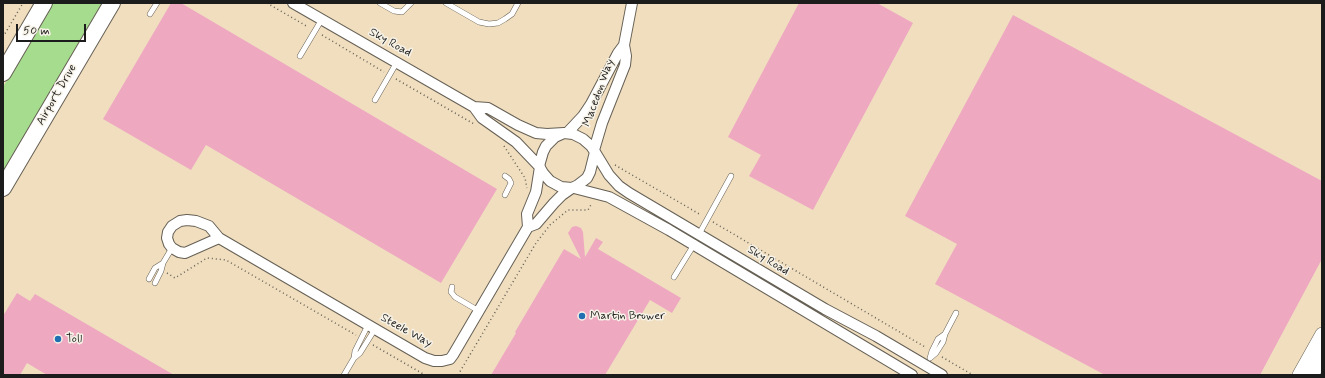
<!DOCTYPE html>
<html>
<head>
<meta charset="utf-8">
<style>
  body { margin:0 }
  #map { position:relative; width:1325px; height:378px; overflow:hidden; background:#f0debf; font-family:Mynerve,sans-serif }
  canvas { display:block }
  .frame { position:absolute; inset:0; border:4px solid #1c1c1c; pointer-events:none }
  .scale { position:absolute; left:16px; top:24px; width:70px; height:18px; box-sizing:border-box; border:2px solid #1c1c1c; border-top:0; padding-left:5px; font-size:12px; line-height:14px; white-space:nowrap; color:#1c1c1c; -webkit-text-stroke:3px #f7f3e8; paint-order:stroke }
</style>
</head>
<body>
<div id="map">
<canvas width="1325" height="378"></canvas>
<div class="frame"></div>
<div class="scale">50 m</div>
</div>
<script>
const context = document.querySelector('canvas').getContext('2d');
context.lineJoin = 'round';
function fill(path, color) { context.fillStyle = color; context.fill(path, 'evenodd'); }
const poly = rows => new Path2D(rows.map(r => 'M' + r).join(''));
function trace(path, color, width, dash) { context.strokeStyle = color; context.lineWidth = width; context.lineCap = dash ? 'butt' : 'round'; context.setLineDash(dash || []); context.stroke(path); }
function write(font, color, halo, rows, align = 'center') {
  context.font = font + ' Mynerve,sans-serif'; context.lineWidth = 3; context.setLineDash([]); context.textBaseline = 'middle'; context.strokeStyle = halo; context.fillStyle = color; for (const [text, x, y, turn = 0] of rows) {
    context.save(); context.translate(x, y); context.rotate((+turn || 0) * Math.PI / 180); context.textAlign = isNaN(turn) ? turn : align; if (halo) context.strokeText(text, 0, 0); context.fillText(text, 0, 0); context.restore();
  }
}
const green = poly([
  [52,3,106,3,3,178,3,87]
]);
const building = poly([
  [171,3,181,3,497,189,441,283,206,145,191,170,103,119],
  [799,3,877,3,913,23,813,210,749,176,761,155,728,137],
  [1013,15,1322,181,1322,259,1260,375,1105,375,935,284,957,244,905,216],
  [576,226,581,228,583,232,585,257,596,238,603,242,598,249,681,298,672,313,650,300,605,375,491,375,516,333,515,332,564,249,581,259,568,233,572,227],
  [17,293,30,301,35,294,174,375,47,375,27,363,20,375,3,375,3,316]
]);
const path = poly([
  [267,3,308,27],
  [322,35,384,72],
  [3,37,23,3],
  [396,79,474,124],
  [504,146,525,178,527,188],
  [615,165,701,215],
  [713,222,925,347],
  [167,273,175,278,207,258,226,260,356,335],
  [373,345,425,375],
  [942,357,973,375],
  [458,375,536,243,550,225,568,210,588,210,592,203]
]);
const service = poly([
  [380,3,394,11,402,12,411,3],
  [446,3,479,22,489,24,498,23,505,19,512,14,518,3],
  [150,14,157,3],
  [300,56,322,19],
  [375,100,397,62],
  [505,195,511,183,509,179,505,176],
  [698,236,731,176],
  [674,277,695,243],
  [149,279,155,268,163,263],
  [155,283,161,271,163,263,172,248],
  [452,287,451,292,455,297,479,311],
  [354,358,355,351,368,325],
  [930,358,936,353,943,342,945,334,956,313],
  [930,358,932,351,938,339,945,334],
  [344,375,354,358,360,353,375,329]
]);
const minor = poly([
  [293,3,474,107,488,108,518,125,536,133,547,134,564,133],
  [474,107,482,118,516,142,539,166],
  [564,133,573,134,583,139,591,146,595,152,590,172,587,178,578,185,572,188,561,187,550,181,543,173,539,166,543,152,546,146,555,137,564,133],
  [567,133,583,116,591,104,618,53,624,45],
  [594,150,602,123,625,65,626,56,624,45,632,3],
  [595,152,609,175,619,186,629,193,825,309,876,336,942,375],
  [574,188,609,197,669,230,912,375],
  [528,227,536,224,554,203,562,195,572,188],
  [219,238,185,253,179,252,172,248,169,244,167,238,168,232,172,226,180,221,187,220,196,221,209,226,219,238,375,329,425,358,434,361,442,361,450,359,453,355,528,227,527,214,536,192,540,167]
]);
const tertiary = poly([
  [1299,375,1322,334],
  [1313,375,1322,353]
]);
const primary = poly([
  [3,73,44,3],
  [3,188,112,3]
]);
const markers = [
  [582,316,4,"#1f6fb2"],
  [58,339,4,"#1f6fb2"]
];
const streetNames = [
  ["Sky Road",390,43,29],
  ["Macedon Way",599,93,-70],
  ["Airport Drive",57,95,-60],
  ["Sky Road",768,261,31],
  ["Steele Way",406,331,29]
];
const poiNames = [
  ["Martin Brower",590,316],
  ["Toll",66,339]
];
fill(green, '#a6dc8d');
fill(building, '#eea9c1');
trace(service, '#666055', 6);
trace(minor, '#666055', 12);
trace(tertiary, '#666055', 14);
trace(primary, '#666055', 18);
trace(path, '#666055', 1.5, [1, 3]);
trace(service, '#fff', 5);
trace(minor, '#fff', 10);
trace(tertiary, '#fff', 13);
trace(primary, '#fff', 16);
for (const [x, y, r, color] of markers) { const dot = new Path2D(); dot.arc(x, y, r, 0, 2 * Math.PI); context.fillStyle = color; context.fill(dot); trace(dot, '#f7f3e8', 1.5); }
write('12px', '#1c1c1c', '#f7f3e8', streetNames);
write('12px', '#1c1c1c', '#f7f3e8', poiNames, 'left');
</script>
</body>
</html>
